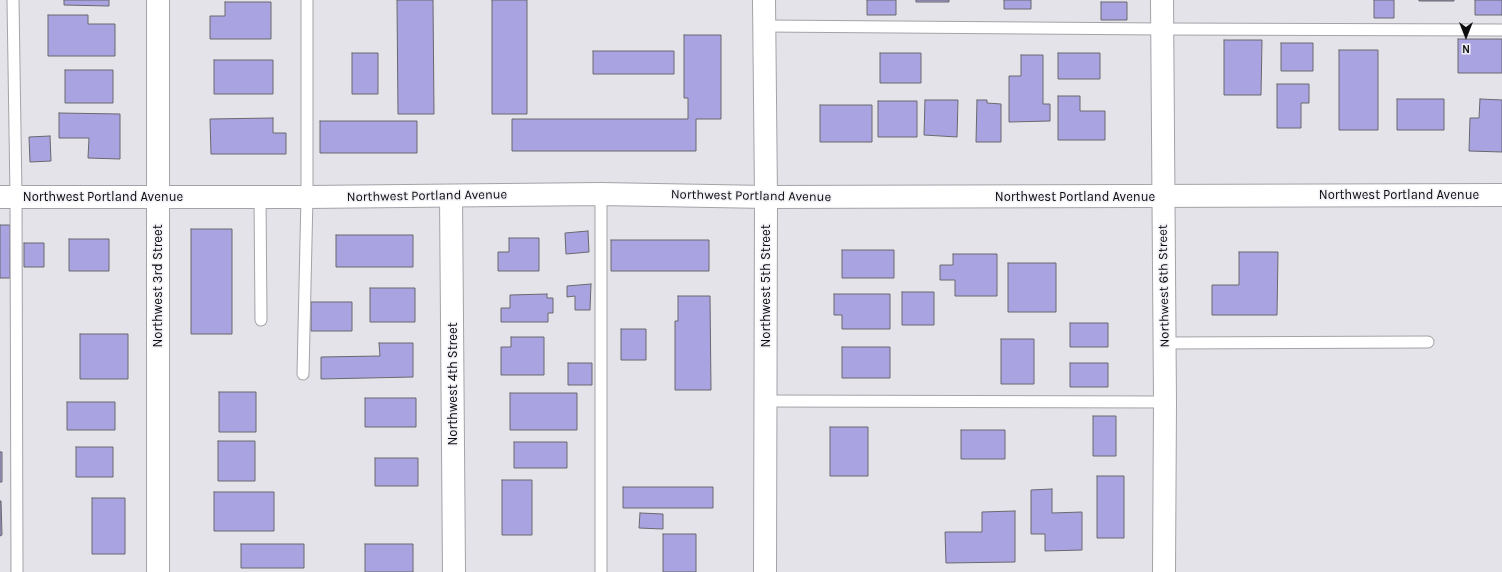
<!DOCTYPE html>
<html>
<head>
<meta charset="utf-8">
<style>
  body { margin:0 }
  #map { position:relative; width:1502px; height:572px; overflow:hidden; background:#e4e3e9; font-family:Karla,sans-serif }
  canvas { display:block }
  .north { position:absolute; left:1446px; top:16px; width:40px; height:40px; -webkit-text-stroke:3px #f1f1f6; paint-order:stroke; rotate:180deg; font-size:11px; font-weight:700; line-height:16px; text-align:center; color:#0c0c0e }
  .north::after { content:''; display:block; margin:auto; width:14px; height:18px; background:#0c0c0e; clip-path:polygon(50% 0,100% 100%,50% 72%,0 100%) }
</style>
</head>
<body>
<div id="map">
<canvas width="1502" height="572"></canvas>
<div class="north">N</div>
</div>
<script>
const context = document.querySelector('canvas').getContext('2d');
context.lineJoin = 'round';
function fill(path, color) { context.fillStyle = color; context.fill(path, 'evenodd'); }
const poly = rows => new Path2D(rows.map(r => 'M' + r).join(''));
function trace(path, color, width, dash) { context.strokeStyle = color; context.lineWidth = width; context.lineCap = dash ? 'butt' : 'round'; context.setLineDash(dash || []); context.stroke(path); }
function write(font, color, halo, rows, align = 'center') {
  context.font = font + ' Karla,sans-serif'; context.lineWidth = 3; context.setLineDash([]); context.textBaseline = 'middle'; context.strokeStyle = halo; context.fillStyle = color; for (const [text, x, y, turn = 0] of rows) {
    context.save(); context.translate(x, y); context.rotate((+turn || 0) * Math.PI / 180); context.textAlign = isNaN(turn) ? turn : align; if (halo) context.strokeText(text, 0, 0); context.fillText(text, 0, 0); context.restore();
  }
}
const building = poly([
  [64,0,109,0,109,6,64,5,64,0],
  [397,0,433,0,434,114,398,114,397,0],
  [492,0,527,0,527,114,492,114,492,0],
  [867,0,896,0,896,15,867,15,867,0],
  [916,0,949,0,949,2,916,2,916,0],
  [1004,0,1031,0,1031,9,1004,9,1004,0],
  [1374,0,1394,0,1394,18,1374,18,1374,0],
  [1419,0,1454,0,1454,1,1419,1,1419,0],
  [1475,0,1502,0,1502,15,1475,15,1475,0],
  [225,2,271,2,271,39,210,39,210,16,225,16,225,2],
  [1101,2,1127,2,1127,20,1101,20,1101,2],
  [48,15,88,15,88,24,115,24,115,56,48,56,48,15],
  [684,35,721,35,721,119,696,119,696,151,512,151,512,119,688,119,688,98,684,98,684,35],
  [1458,39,1502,39,1502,73,1458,73,1458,39],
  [1224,40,1262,40,1261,95,1224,95,1224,40],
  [1281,43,1313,43,1313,71,1281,71,1281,43],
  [1339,50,1378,50,1378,130,1339,130,1339,50],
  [593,51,674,51,674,74,593,74,593,51],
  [352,53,378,53,378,94,352,94,352,53],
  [880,53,921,53,921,83,880,83,880,53],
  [1058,53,1100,53,1100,79,1058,79,1058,53],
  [1021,55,1043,55,1043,104,1050,104,1050,121,1009,122,1009,76,1021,76,1021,55],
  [214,60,273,60,273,94,214,94,214,60],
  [65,70,113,70,113,103,65,103,65,70],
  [1277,84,1309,84,1309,103,1301,103,1301,128,1277,128,1277,84],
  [1058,96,1080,96,1080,111,1105,111,1105,140,1058,140,1058,96],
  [1397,99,1444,99,1444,130,1397,130,1397,99],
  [1480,99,1502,100,1502,152,1469,151,1470,118,1479,118,1480,99],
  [925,100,958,100,957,137,924,135,925,100],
  [977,100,987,100,987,103,1001,104,1001,142,976,142,977,100],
  [878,101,917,101,917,137,878,137,878,101],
  [820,105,872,105,872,142,820,142,820,105],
  [59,113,120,114,120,159,88,158,89,138,59,138,59,113],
  [273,118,273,133,286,133,286,154,211,154,210,119,273,118],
  [320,121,417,121,417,153,320,153,320,121],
  [50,136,51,161,30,162,29,137,50,136],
  [0,225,10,225,10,278,0,278,0,225],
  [191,229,232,229,232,334,191,334,191,229],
  [588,231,589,252,566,254,565,233,588,231],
  [336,235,413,235,413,267,336,267,336,235],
  [509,238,539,238,539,271,498,271,498,252,509,252,509,238],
  [69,239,109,239,109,271,69,271,69,239],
  [611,240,709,240,709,271,611,271,611,240],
  [24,243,44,243,44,267,24,267,24,243],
  [842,250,894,250,894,278,842,278,842,250],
  [1239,252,1278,252,1277,315,1212,315,1212,285,1239,285,1239,252],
  [953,254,997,254,997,296,955,296,955,280,940,280,940,265,953,265,953,254],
  [1008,263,1056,263,1056,312,1008,312,1008,263],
  [591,284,590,310,575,310,575,296,567,297,567,286,591,284],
  [370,288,415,288,415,322,370,322,370,288],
  [902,292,934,292,934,325,902,325,902,292],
  [547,294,547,298,553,298,553,313,548,313,548,322,501,322,501,308,510,308,510,295,547,294],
  [834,294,890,294,890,329,842,329,842,315,834,315,834,294],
  [678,296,710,296,711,390,675,390,675,321,678,321,678,296],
  [311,302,352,302,352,331,311,331,311,302],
  [1070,323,1108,323,1108,347,1070,347,1070,323],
  [621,329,646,329,646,360,621,360,621,329],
  [80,334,128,334,128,379,80,379,80,334],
  [511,337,544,337,544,375,501,375,501,347,511,347,511,337],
  [1001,339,1034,339,1034,384,1001,384,1001,339],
  [379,343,413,343,413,377,321,379,321,357,380,356,379,343],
  [842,347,890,347,890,378,842,378,842,347],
  [568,363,592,363,592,385,568,385,568,363],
  [1070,363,1108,363,1108,387,1070,387,1070,363],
  [219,392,256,392,256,432,219,432,219,392],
  [510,393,577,393,577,430,510,430,510,393],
  [365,398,416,398,416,427,365,427,365,398],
  [67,402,115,402,115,430,67,430,67,402],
  [1093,416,1116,416,1116,456,1093,456,1093,416],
  [830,427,868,427,868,476,830,476,830,427],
  [961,430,1005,430,1005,459,961,459,961,430],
  [218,441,255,441,255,481,218,481,218,441],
  [514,442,567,442,567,468,514,468,514,442],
  [76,447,113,447,113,477,76,477,76,447],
  [0,452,2,452,2,482,0,482,0,452],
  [375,458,418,458,418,486,375,486,375,458],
  [1097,476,1124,476,1124,538,1097,538,1097,476],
  [502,480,532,480,532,535,502,535,502,480],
  [623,487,713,487,713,508,623,508,623,487],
  [1052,489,1052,513,1082,512,1082,550,1045,551,1045,534,1031,534,1031,490,1052,489],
  [214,492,274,492,274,531,214,531,214,492],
  [92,498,125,498,125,554,92,554,92,498],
  [0,501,1,501,2,535,0,536,0,501],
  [1015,511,1015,562,946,563,945,532,982,532,982,512,1015,511],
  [640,513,663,514,663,529,639,528,640,513],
  [663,534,696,534,696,572,663,572,663,534],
  [241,544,304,544,304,568,241,568,241,544],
  [365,544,413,544,413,572,365,572,365,544]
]);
const lane = poly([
  [13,0,16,196,17,572],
  [764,26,1161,29,1502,30],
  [260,197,261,320],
  [1164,343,1428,342],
  [303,374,307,197,307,0],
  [765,401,1165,402],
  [601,572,601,194]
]);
const street = poly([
  [764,0,766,197,765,572],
  [1162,0,1165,402,1164,572],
  [451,196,454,572],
  [158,572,158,0]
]);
const secondary = poly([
  [0,197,307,197,601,194,766,197,1502,195]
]);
const streetNames = [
  ["Northwest Portland Avenue",1399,195],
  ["Northwest Portland Avenue",427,196,-1],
  ["Northwest Portland Avenue",751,196,1],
  ["Northwest Portland Avenue",103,197],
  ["Northwest Portland Avenue",1075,197],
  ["Northwest 3rd Street",158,286,-90],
  ["Northwest 5th Street",766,286,-90],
  ["Northwest 6th Street",1164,286,-91],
  ["Northwest 4th Street",453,384,-90]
];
fill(building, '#aaa3e2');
trace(building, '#69686d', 1);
trace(lane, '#a3a3a8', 13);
trace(street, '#a3a3a8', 24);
trace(secondary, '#a3a3a8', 24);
trace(lane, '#fff', 11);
trace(street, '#fff', 22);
trace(secondary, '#fff', 22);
write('13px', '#0c0c0e', '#f1f1f6', streetNames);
</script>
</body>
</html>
